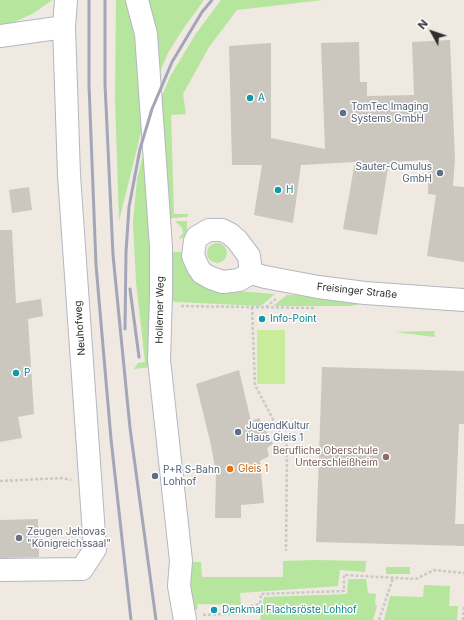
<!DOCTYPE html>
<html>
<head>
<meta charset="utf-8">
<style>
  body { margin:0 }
  #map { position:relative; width:464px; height:620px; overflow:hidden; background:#efe9e1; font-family:Inter,sans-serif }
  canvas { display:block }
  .north { position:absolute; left:412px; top:12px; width:40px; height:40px; -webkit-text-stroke:3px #fff; paint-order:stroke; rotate:310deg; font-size:11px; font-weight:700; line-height:16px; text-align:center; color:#2e2e2e }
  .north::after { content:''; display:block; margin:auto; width:14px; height:18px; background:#2e2e2e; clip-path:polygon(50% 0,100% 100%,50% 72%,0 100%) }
</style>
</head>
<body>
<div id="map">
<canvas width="464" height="620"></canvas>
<div class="north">N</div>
</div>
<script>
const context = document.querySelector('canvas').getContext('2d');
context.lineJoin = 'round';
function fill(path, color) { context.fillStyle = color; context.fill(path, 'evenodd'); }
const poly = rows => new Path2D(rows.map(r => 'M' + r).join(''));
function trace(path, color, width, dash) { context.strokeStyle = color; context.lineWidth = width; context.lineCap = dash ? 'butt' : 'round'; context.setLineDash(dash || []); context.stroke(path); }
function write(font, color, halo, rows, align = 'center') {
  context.font = font + ' Inter,sans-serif'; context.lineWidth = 3; context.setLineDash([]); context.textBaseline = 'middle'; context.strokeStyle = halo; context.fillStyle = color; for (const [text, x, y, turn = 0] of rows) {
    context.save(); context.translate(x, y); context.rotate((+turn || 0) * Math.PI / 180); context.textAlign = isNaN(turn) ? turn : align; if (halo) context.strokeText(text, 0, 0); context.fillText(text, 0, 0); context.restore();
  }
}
const green = poly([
  [0,0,52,0,34,13,8,25,0,26],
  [116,0,130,0,139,40,145,116,119,221,115,99],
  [145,0,204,0,183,29,168,53,157,78],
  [221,0,323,0,237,10,209,47,183,94,186,114,171,115,174,214,189,214,187,217,162,219,158,105,171,75,195,35],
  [145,147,154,307,150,367,134,369,138,363,145,362,136,282,133,223,137,179],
  [175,221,187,221,187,237,178,239,183,233,182,228],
  '207 253a10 10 0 1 1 20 0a10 10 0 1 1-20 0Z',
  [168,252,182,252,210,289,275,294,261,306,175,302,170,299],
  [287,295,349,297,362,304,351,306,273,306],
  [434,331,435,337,395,332],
  [316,560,366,561,365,572,340,570,338,586,240,593,241,605,198,604,197,610,189,610,189,562,201,562,202,577,283,577,283,561],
  [386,567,410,567,410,574,386,574],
  [348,579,366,579,368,593,376,594,375,603,377,606,373,620,260,620,264,597,347,594],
  [424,585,450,586,449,606,458,606,457,620,384,620,390,596,423,597]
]);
const pitch = poly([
  [257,330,285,330,285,384,257,384]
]);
const building = poly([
  [450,40,455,159,453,186,464,187,464,262,427,256,436,195,428,194,429,160,389,162,377,235,343,229,355,162,301,165,293,223,254,215,262,165,232,165,229,46,271,43,271,138,325,149,321,43,359,42,360,82,367,82,367,96,414,95,412,42],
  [29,187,32,210,12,213,9,190],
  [0,230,12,230,16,303,41,299,43,316,28,319,34,414,18,417,22,438,0,442],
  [322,367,464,371,464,424,459,424,455,524,464,524,464,546,316,542],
  [239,370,251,421,259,418,273,444,267,448,269,456,260,461,264,503,241,505,241,518,215,518,216,473,211,445,196,384],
  [38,519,39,557,0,558,0,520]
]);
const path = poly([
  [181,306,314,308],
  [252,307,255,385,287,446,286,551],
  [266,307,276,299],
  [0,481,63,478,71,480],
  [203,615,247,613,246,607,260,604,261,594,344,591,344,575,416,579,434,570,464,573],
  [379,620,393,578],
  [463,620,464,606]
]);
const minor = poly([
  [137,0,146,34,161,247,161,295,159,360,181,561,179,586,185,620],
  [0,36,64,27],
  [251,273,249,256,237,240,230,234,222,230,209,230,197,237,195,241,193,256,198,267,202,273,211,278,223,282,239,280,251,273,265,277,318,287,365,293,464,300],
  [0,570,82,569,95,549,69,175,64,27,66,0]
]);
const rail = poly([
  [89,0,89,85,96,265,111,439,131,620],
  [105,0,105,84,113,255,130,428,156,620],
  [130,289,139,357],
  [125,329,126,252,129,207,140,149,152,109,172,62,202,12,212,0]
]);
const markers = [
  [250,98,4,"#0f9aa8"],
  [343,113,4,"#5c6f8a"],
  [440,173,4,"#5c6f8a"],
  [278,190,4,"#0f9aa8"],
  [262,319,4,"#0f9aa8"],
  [16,373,4,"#0f9aa8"],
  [238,432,4,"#5c6f8a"],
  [386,457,4,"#8d6e63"],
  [230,469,4,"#e8710a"],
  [155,476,4,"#5c6f8a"],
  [19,538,4,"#6b7280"],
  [214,610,4,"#0f9aa8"]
];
const cultureNames = [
  ["A",258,98],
  ["H",286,190],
  ["Info-Point",270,319],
  ["P",24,373],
  ["Denkmal Flachsröste Lohhof",222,610]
];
const serviceNames = [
  ["TomTec Imaging",351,107],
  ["Systems GmbH",351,119],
  ["Sauter-Cumulus",432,167,"right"],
  ["GmbH",432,179,"right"],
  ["JugendKultur",246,426],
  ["Haus Gleis 1",246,438],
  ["P+R S-Bahn",163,470],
  ["Lohhof",163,482]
];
const streetNames = [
  ["Freisinger Straße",357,291,6],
  ["Hollerner Weg",160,310,-89],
  ["Neuhofweg",80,328,-94]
];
const educationNames = [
  ["Berufliche Oberschule",378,451],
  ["Unterschleißheim",378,463]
];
const foodNames = [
  ["Gleis 1",238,469]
];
const worshipNames = [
  ["Zeugen Jehovas",27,532],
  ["\"Königreichssaal\"",27,544]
];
fill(green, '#b6e59e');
fill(pitch, '#c9ec9a');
fill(building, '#cbc7bf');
trace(minor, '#b4b7c1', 24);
trace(path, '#c9c9c9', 2.5, [3, 2]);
trace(minor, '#fff', 22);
trace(rail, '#a3a6b8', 3);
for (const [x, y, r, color] of markers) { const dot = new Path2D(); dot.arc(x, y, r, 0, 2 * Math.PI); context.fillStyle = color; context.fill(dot); trace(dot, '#fff', 1.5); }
write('10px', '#0d838f', '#fff', cultureNames, 'left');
write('10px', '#4e5e75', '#fff', serviceNames, 'left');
write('10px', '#2e2e2e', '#fff', streetNames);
write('10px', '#785e54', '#fff', educationNames, 'right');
write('10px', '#c56008', '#fff', foodNames, 'left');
write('10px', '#5b616d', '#fff', worshipNames, 'left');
</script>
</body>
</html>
